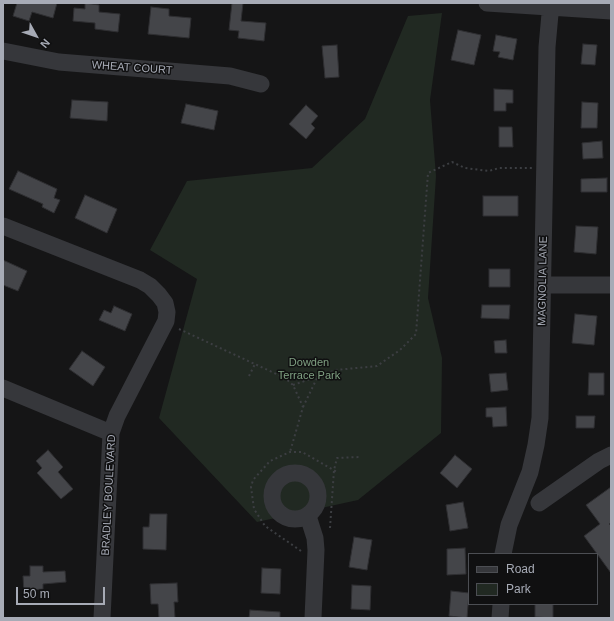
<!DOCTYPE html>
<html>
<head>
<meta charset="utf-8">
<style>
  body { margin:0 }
  #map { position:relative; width:614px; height:621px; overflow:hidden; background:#151516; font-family:Arial,sans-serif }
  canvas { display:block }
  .frame { position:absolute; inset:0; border:4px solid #a7abb6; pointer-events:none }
  .legend { position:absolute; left:468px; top:553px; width:130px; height:52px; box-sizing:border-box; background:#101011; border:1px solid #4c4e53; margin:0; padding:5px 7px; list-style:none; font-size:12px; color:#a7abb6 }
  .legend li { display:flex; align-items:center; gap:8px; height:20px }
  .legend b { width:20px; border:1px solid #4c4e53 }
  .north { position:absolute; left:16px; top:16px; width:40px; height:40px; -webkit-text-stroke:3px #101011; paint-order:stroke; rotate:130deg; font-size:11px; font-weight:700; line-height:16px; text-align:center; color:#a7abb6 }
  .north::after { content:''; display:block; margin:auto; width:14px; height:18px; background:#a7abb6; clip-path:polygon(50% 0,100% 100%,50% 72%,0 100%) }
  .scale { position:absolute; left:16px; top:587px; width:89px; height:18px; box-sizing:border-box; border:2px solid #a7abb6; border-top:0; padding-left:5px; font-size:12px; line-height:14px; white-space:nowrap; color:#a7abb6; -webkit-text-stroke:3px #101011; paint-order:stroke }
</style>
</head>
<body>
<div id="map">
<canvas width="614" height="621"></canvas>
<div class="frame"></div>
<ul class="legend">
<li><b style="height:5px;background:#36373b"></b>Road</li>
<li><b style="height:11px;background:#212922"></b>Park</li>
</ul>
<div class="north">N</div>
<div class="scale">50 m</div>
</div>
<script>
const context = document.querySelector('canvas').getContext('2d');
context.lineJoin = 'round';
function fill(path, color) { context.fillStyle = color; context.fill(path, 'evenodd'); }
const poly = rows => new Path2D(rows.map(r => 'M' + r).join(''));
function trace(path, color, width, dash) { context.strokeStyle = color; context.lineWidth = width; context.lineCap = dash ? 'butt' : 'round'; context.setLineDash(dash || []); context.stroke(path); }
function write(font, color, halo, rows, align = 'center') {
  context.font = font + ' Arial,sans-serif'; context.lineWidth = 3; context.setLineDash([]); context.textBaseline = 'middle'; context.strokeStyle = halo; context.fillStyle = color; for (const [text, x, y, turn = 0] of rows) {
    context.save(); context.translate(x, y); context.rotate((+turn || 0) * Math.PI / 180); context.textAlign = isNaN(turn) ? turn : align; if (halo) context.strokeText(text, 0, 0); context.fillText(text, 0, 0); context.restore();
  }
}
const green = poly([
  [442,13,430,100,436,176,428,298,442,358,441,433,358,500,257,522,159,418,197,279,150,250,187,181,312,168,365,119,408,16]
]);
const building = poly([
  [17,3,57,3,53,18,32,12,29,21,13,16,17,3],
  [85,3,99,5,99,12,120,14,118,32,95,29,95,23,73,21,74,8,85,9,85,3],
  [232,3,243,3,241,21,266,23,264,41,238,38,239,31,229,30,232,3],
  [151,7,169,9,169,16,191,18,189,38,148,34,151,7],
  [458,30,481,35,474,65,451,60,458,30],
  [496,35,517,39,513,60,498,57,500,52,493,51,496,35],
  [583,44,597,45,595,65,581,64,583,44],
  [337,45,339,77,325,78,322,46,337,45],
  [494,89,513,90,513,103,506,103,506,111,494,111,494,89],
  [72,100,108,102,107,121,70,118,72,100],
  [582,102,598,103,597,128,581,128,582,102],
  [186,104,218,111,214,130,181,123,186,104],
  [306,105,318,116,311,124,315,128,306,139,289,124,306,105],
  [499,127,512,127,513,147,499,147,499,127],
  [602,141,603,158,583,159,582,143,602,141],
  [18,171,57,189,54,198,60,200,54,213,42,207,43,204,9,189,18,171],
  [607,178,607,192,581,192,581,179,607,178],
  [85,195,117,209,107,233,75,218,85,195],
  [483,196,518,196,518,216,483,216,483,196],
  [576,226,598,227,596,254,574,252,576,226],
  [3,260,27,271,18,291,3,285,3,260],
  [489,269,510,269,510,287,489,287,489,269],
  [482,305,510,305,509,319,481,318,482,305],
  [114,306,132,314,125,331,99,320,104,310,111,313,114,306],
  [575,314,597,316,594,345,572,343,575,314],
  [506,340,507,353,495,353,494,341,506,340],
  [82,351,105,367,93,386,69,369,82,351],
  [506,373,508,390,491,392,489,374,506,373],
  [589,373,604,373,604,395,588,395,589,373],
  [506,407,507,426,493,427,492,417,486,417,486,408,506,407],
  [576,416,595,416,594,428,576,428,576,416],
  [48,450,63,467,58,472,73,489,61,499,37,473,42,468,36,461,48,450],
  [455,455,472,469,457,488,440,473,455,455],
  [611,487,611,522,609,524,611,526,611,573,584,536,600,524,586,505,611,487],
  [463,502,468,528,450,531,446,505,463,502],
  [150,514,167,514,166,550,143,549,143,527,149,527,150,514],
  [354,537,372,540,367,570,349,567,354,537],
  [465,548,466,574,447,575,447,549,465,548],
  [30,566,43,566,43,572,65,571,66,582,43,584,43,589,32,590,32,594,24,594,23,576,30,576,30,566],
  [262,568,281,569,280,594,261,593,262,568],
  [177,583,178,602,174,602,175,618,186,618,159,618,158,604,151,604,150,584,177,583],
  [352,585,371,586,370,610,351,609,352,585],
  [451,591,469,593,467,618,449,616,451,591],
  [535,604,553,604,553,618,535,617,535,604],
  [250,610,280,612,280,618,249,618,250,610]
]);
const path = poly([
  [179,329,285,378,293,385,303,407,290,452],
  [249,376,255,364],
  [293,385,336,370,377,366,400,350,416,334,428,173,452,162,465,168,489,171,499,168,532,168],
  [303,407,318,376],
  [330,528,334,470,337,458,360,457],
  [301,551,265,526,254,509,251,487,253,480,270,461,290,452,302,452,337,472]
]);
const minor = poly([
  [487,3,611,11],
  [3,51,59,62,230,76,261,84],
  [3,226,140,280,150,286,159,295,165,303,167,312,166,321,117,416,111,433,102,618],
  [543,285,611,285],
  [3,388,111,433],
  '272 496a23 23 0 1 1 46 0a23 23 0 1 1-46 0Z',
  [539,503,599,461,611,455],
  [308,516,315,538,316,550,313,618],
  [503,554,509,525,530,472,536,445,540,418,547,47,551,3],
  [500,618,501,604]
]);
const streetNames = [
  ["WHEAT COURT",132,68,4],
  ["MAGNOLIA LANE",543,281,-89],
  ["BRADLEY BOULEVARD",109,495,-87]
];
const parkNames = [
  ["Dowden",309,363],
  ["Terrace Park",309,376]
];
fill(green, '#212922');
fill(building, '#444549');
trace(building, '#2f2f32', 1);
trace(path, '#3c3e42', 2, [2, 3]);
trace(minor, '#36373b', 17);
write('11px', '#a7abb6', '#101011', streetNames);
write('11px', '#7fa082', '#101011', parkNames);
</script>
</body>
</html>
